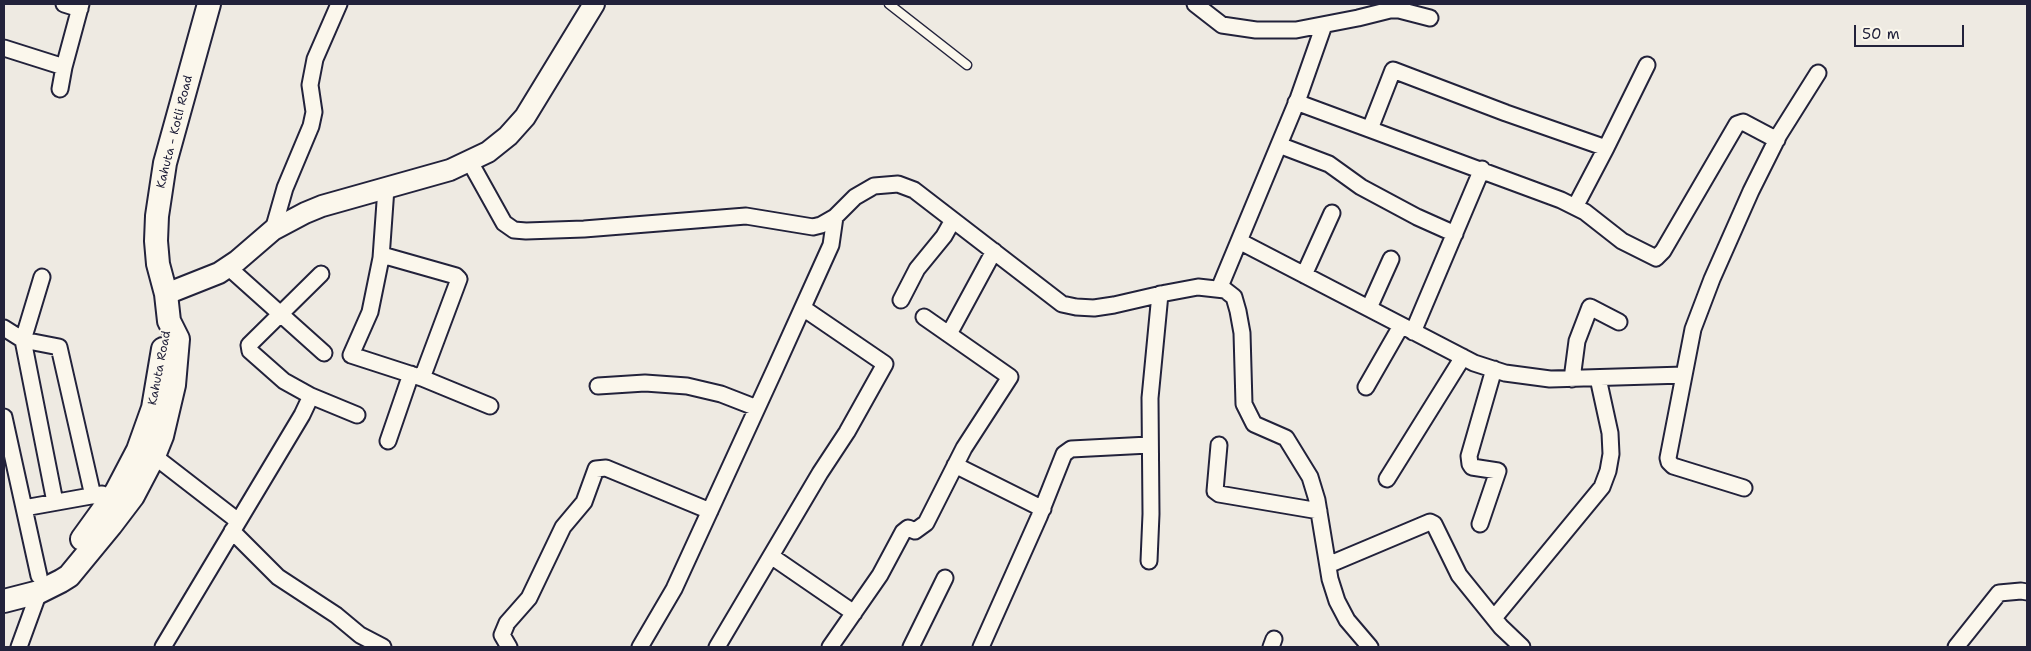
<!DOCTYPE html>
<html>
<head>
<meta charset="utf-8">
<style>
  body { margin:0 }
  #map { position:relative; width:2031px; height:651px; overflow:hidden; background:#eeeae2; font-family:"Shantell Sans",sans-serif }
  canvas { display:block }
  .frame { position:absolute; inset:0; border:5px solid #22223b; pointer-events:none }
  .scale { position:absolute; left:1854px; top:25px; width:110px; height:22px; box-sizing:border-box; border:2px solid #22223b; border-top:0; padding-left:6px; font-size:15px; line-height:18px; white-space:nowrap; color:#22223b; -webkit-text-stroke:4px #fbf7ec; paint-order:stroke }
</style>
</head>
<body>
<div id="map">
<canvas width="2031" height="651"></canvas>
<div class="frame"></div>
<div class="scale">50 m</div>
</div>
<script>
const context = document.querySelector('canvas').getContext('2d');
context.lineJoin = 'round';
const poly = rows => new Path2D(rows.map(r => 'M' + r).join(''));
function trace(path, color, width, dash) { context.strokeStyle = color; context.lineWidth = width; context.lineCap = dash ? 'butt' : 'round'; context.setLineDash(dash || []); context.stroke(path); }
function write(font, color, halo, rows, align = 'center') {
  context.font = font + ' "Shantell Sans",sans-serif'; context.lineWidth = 4; context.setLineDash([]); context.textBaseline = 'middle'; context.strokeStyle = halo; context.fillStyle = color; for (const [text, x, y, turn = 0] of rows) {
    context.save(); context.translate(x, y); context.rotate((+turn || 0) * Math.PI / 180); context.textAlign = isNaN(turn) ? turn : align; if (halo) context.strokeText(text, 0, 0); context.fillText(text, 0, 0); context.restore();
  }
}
const lane = poly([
  [889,4,967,65]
]);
const street = poly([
  [64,4,80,9],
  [1195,4,1222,25,1256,30,1296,30,1358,18,1390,10,1399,10,1430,18],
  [4,48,64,67],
  [60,89,64,67,81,4],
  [1296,102,1561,200,1585,212,1622,241,1656,258,1663,251,1737,124,1743,122,1777,140],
  [1370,129,1393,70,1506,113,1606,148],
  [1279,145,1329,164,1361,187,1417,217,1455,234],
  [470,162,504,223,514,230,526,231,584,229,746,216,813,227,821,225,835,217,855,197,874,186,898,184,914,190,1062,304,1076,307,1094,308,1114,305,1166,293,1198,287,1225,290,1234,297,1238,311,1242,333,1244,404,1254,424,1286,438,1310,477,1317,500,1330,579,1337,601,1347,620,1370,647],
  [386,188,381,258,370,312,351,355,422,378,490,406],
  [1575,207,1606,148,1647,65],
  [273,230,285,188,311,126,314,112,310,85,315,59,339,4],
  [1239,241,1474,363,1505,373,1550,379,1684,375],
  [382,255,456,276,459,279,422,378],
  [228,267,324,353],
  [321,274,249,345,250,351,284,381,311,396,357,415],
  [1304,275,1332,213],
  [42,277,23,340,59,347,93,496],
  [1219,289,1298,99,1324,25],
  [901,300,917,269,944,236,953,220],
  [1369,308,1391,259],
  [4,328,23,340,55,502],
  [1413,332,1482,169],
  [949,334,994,251],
  [1572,379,1577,341,1590,307,1619,322],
  [598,386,645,383,687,386,721,394,757,408],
  [1366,387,1401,326],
  [4,417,24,508],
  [388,441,411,374],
  [1219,445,1215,491,1219,494,1319,511],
  [154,456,238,521],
  [955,465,1043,509],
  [1387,479,1463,357],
  [1744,488,1673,466,1669,462,1668,458,1693,329,1712,279,1751,191,1779,135,1818,73],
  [1480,524,1498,471,1472,467,1470,464,1469,456,1494,369],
  [232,531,278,577,336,615,360,635,383,647],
  [771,556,854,613],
  [1149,561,1151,514,1150,398,1160,294],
  [1328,565,1430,522,1434,524,1459,575,1501,627,1522,647],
  [39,576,24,508,102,494],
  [1494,618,1602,487,1608,471,1611,454,1610,433,1598,378],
  [19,647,39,592],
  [163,647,302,415,311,396],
  [509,647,502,635,507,623,529,598,563,527,584,502,596,469,606,468,710,511],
  [640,647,674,589,775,369,831,245,835,217],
  [717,647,820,473,847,432,885,364,803,308],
  [830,647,880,575,903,532,908,528,915,531,926,523,964,448,1010,377,924,317],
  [911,647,945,578],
  [981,647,1039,517,1064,454,1071,449,1149,445],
  [1271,647,1274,639],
  [1956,647,1999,593,2021,591,2027,592]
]);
const secondary = poly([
  [166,294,219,273,237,261,273,230,305,213,322,206,450,170,488,152,508,136,525,117,594,4]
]);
const primary = poly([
  [82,539,116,492,138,450,153,408,163,349],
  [4,601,39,592,61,581,69,576,111,525,133,496,154,456,162,436,174,385,178,339,169,321,166,294,158,264,156,241,157,216,165,163,209,4]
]);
const streetNames = [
  ["Kahuta - Kotli Road",175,132,-76],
  ["Kahuta Road",160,368,-79]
];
trace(lane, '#22223b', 11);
trace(street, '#22223b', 19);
trace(secondary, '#22223b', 24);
trace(primary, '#22223b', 26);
trace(lane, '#fbf7ec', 8);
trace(street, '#fbf7ec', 15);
trace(secondary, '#fbf7ec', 20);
trace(primary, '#fbf7ec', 22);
write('12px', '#22223b', '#fbf7ec', streetNames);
</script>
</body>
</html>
